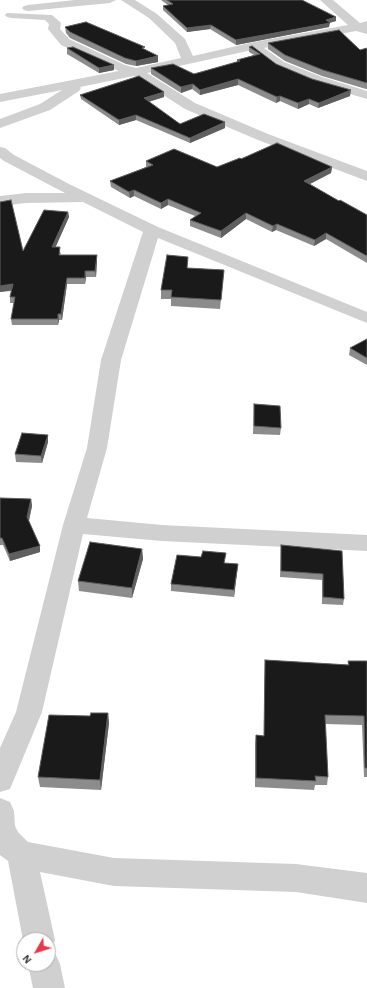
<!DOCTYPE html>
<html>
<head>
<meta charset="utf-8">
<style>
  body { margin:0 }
  #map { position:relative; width:367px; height:988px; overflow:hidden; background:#fff; font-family:"Alegreya Sans",sans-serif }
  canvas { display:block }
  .north { position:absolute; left:16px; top:932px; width:40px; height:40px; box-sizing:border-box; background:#fff; border:1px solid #adadad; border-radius:50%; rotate:231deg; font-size:11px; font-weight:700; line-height:16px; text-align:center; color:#333 }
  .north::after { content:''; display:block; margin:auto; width:14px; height:18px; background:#e63946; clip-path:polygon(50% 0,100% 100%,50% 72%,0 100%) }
</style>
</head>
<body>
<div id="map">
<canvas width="367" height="988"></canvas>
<div class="north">N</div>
</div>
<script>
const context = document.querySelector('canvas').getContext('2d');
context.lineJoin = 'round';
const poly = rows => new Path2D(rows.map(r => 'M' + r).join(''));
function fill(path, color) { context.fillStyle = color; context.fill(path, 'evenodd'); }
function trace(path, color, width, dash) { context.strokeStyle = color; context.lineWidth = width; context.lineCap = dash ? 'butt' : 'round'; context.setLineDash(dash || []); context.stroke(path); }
const minor = poly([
  [75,0,116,0,110,3,28,11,24,10,22,8,24,6,28,5,75,0],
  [121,0,135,0,157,14,185,39,193,56,254,42,348,25,320,0,333,0,360,23,367,21,367,34,356,31,264,48,284,62,322,77,367,91,367,99,312,83,276,68,252,50,147,73,195,103,268,134,367,171,367,181,258,140,185,109,134,76,80,87,81,88,79,91,50,110,0,128,0,119,40,104,62,90,0,102,0,94,119,71,61,45,48,29,49,24,45,20,11,18,7,17,5,15,7,13,52,15,59,21,61,23,60,29,69,39,125,65,136,68,181,58,175,43,149,18,121,0],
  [0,147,5,148,14,155,71,185,158,227,367,312,367,323,158,238,121,360,107,448,87,518,162,525,367,535,367,551,162,541,83,534,42,712,10,789,0,792,0,748,16,712,63,525,87,448,101,360,143,232,83,202,26,203,0,206,0,196,26,193,65,193,4,161,0,158,0,147],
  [0,798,10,802,14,811,15,826,18,832,28,842,114,858,296,864,367,873,367,903,296,892,114,886,40,872,55,940,50,951,55,953,60,964,65,988,33,988,28,964,48,964,48,940,24,940,24,942,23,940,8,861,0,855,0,798]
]);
const wall = poly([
  [161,0,302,0,336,21,329,23,329,27,236,45,210,29,187,32,163,10,163,6,168,5],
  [65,27,145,50,158,62,136,66,126,64,70,38,66,33],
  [268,43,360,50,367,48,367,89,366,89,322,76,285,61,268,49],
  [252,46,276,64,350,96,318,108,309,104,298,109,280,101,276,103,238,85,200,95,192,89,181,93,151,74,151,68,194,74,237,62,237,60,254,55,249,52,249,47],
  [67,48,114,70,99,73,67,54],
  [164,92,164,97,149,102,180,124,225,122,225,128,190,143,136,120,119,125,81,99,80,95],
  [241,159,332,167,331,173,310,184,339,201,367,215,367,263,326,239,314,246,276,230,272,232,246,219,221,238,190,226,190,220,195,216,168,205,161,209,134,196,130,198,111,187,110,181,146,167,146,161,217,167],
  [0,202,23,251,68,212,69,217,55,247,61,253,60,255,97,261,96,277,86,277,85,284,67,284,62,320,59,320,58,325,12,325,11,319,14,303,10,303,10,297,11,291,0,292],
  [187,268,224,270,220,309,171,306,171,299,161,299,161,290],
  [367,339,367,365,349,355,350,348],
  [254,404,281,428,280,435,253,434],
  [48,442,42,463,16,462,15,454],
  [0,498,31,499,32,506,29,521,40,552,10,561,3,545,0,545],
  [281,545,342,551,344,599,343,605,322,604,322,580,280,577],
  [142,549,143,559,132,598,79,591,78,581],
  [225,563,238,564,234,597,171,591,171,584],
  [265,660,348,665,348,661,367,661,367,777,364,777,362,725,325,724,328,777,327,785,315,785,314,790,255,787,255,744,256,735,264,736,265,669],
  [108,713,109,723,101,790,40,787,38,777,90,716]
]);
const shadedWall = poly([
  [336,17,336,21,326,24,326,20],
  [330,23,329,27,236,45,236,40],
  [211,25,210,29,187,32,187,28],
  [158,56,158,62,136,66,136,61],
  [114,65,114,70,99,73,99,68],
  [238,79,238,85,200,95,200,90],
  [193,84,192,89,181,93,181,87],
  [351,90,350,96,318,108,319,103],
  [164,92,164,97,144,103,144,98],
  [280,96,280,101,276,103,277,97],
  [309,99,309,104,298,109,298,103],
  [136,115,136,120,119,125,119,120],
  [225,122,225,128,190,143,190,138],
  [332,167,331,173,304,187,304,181],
  [134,190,134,196,130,198,129,192],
  [168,199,168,205,161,209,161,203],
  [68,212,69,217,53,253,52,247],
  [246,213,246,219,221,238,221,231],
  [277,224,276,230,272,232,273,226],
  [326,233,326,239,314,246,315,240],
  [97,255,97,261,96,277,95,271],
  [85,271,86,277,85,284],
  [67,278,67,284,62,320,61,314],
  [13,284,13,290,0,292,0,286],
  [58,314,59,320,58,325],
  [48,435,48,442,42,463,41,456],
  [31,499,32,506,28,524,27,517],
  [40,546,40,552,10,561,9,554],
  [142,549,143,559,132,598,132,588],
  [238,564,237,572,234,597,234,590],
  [108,713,109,723,101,790,100,780]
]);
const building = poly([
  [167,0,302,0,336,17,326,20,330,23,236,40,211,25,187,28,163,6,173,4,167,0],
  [86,22,145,47,142,48,158,56,136,61,125,58,70,32,65,27,86,22],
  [339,30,360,50,367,48,367,83,323,70,285,55,268,43,339,30],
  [252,46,276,64,312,79,351,90,319,103,309,99,298,103,280,96,277,97,238,79,200,90,193,84,181,87,151,68,173,64,194,74,240,61,237,60,260,54,249,47,252,46],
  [73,47,114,65,99,68,67,48,73,47],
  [139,76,164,92,144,98,180,124,204,114,225,122,190,138,136,115,119,120,80,95,139,76],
  [277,143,332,167,304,181,339,201,340,200,367,215,367,256,326,233,315,240,277,224,273,226,246,213,221,231,190,220,201,213,168,199,161,203,134,190,129,192,110,181,153,165,146,161,174,149,217,167,240,158,241,159,277,143],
  [11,200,23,251,44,210,68,212,52,247,60,247,59,255,97,255,95,271,85,271,85,278,67,278,61,314,58,314,58,319,11,319,15,297,10,297,13,284,0,286,0,202,11,200],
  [167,255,188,257,187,268,224,270,221,300,171,297,172,290,161,290,167,255],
  [367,339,367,358,350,348,367,339],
  [254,404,280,406,281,428,254,426,254,404],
  [22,433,48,435,41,456,15,454,22,433],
  [0,498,31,499,27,517,40,546,9,554,2,538,0,538,0,498],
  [90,542,142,549,132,588,78,581,90,542],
  [281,545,342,551,344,599,323,597,323,574,281,571,281,545],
  [203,551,226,553,224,563,238,564,234,590,171,584,177,555,201,557,203,551],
  [265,660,349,665,348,661,367,661,367,768,365,768,364,716,325,715,328,777,315,776,316,781,256,778,256,735,264,736,265,660],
  [91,713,108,713,100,780,38,777,49,715,90,716,91,713]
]);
fill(minor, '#d0d0d0');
fill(wall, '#8c8c8c');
fill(shadedWall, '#5f5f5f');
fill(building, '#1a1a1a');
trace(building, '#5f5f5f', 1);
</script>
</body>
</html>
